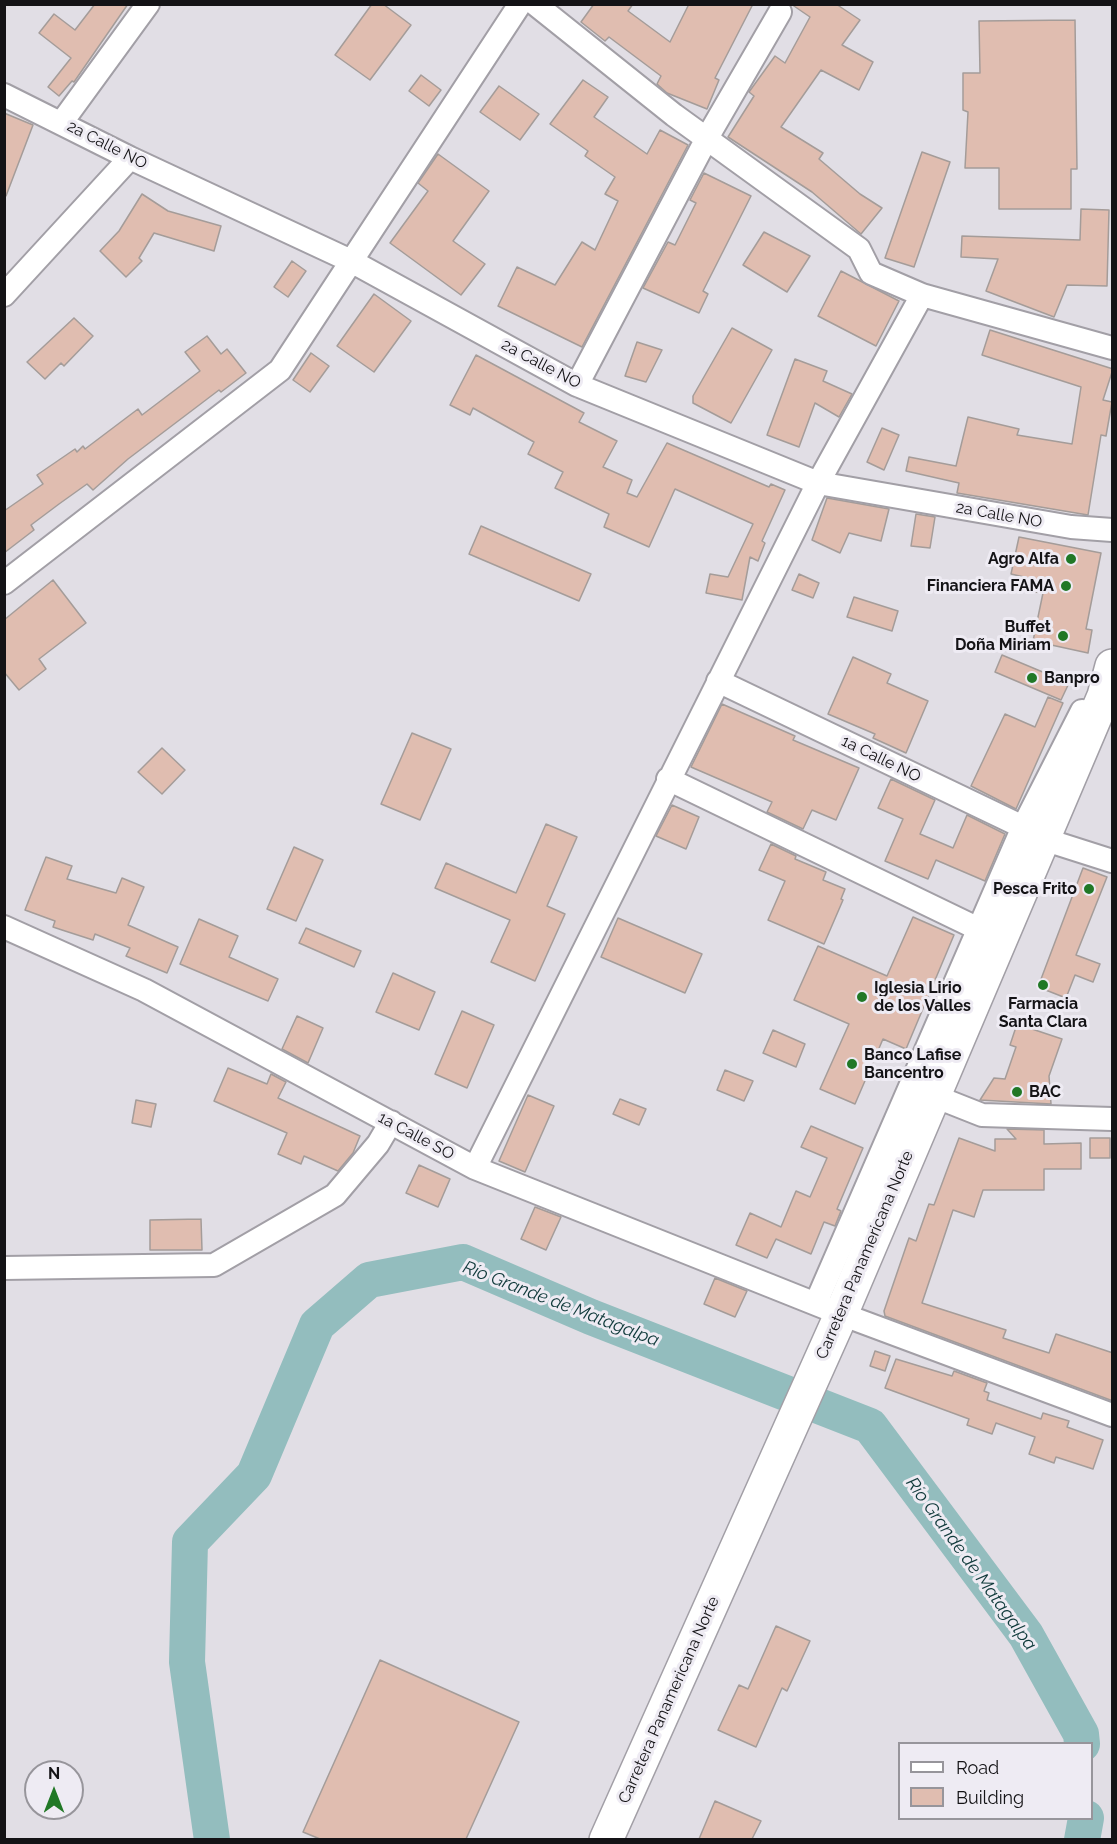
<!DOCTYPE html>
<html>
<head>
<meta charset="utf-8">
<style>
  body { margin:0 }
  #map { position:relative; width:1117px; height:1844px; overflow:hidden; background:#e1dee5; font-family:Raleway,sans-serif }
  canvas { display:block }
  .frame { position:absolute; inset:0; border:6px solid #141316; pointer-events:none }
  .legend { position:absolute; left:898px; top:1742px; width:195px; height:78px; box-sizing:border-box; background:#eeebf3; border:2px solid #97959b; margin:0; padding:8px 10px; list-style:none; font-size:18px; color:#141316 }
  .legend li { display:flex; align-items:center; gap:12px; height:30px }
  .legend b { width:30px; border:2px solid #97959b }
  .north { position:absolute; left:24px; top:1760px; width:60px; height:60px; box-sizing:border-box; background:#eeebf3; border:2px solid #97959b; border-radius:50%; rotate:0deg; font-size:16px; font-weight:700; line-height:24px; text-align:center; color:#141316 }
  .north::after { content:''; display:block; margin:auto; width:21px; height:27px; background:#217826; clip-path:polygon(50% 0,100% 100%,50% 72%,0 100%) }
</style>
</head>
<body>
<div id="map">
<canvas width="1117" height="1844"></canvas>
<div class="frame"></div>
<ul class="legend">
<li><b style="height:8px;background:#fff"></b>Road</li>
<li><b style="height:16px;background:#e0bdb0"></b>Building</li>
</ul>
<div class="north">N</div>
</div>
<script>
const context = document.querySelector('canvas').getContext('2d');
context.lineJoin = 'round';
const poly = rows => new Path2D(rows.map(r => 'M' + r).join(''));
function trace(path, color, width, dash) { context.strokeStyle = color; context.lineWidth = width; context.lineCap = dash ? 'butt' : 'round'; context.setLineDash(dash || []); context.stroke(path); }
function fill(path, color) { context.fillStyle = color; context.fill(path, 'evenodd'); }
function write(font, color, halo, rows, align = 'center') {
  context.font = font + ' Raleway,sans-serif'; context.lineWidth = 6; context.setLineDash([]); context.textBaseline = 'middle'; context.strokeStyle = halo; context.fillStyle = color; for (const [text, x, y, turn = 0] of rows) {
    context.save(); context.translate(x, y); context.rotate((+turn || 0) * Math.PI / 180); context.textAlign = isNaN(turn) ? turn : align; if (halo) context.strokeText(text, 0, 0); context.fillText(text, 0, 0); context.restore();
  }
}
const river = poly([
  [212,1840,187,1662,190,1542,254,1475,317,1325,369,1280,463,1262,591,1317,870,1426,1026,1635,1081,1734,1082,1744],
  [1082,1840,1086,1818]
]);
const building = poly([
  [95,4,128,4,74,82,72,81,59,96,48,87,71,58,39,33,54,14,75,30,95,4],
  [372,4,383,4,411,25,370,80,335,55,372,4],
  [594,4,633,4,628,11,670,42,689,4,753,4,715,78,719,80,707,109,667,93,657,84,661,76,609,37,605,41,581,22,594,4],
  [791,4,836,4,860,20,842,45,873,62,859,90,821,70,781,127,823,153,819,159,860,194,882,208,861,234,812,192,728,137,754,96,749,92,775,56,785,63,810,17,791,4],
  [1075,20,1077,169,1071,169,1071,209,999,209,999,168,965,168,968,112,963,110,963,73,980,73,979,21,1075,20],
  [421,75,441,90,429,106,409,91,421,75],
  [583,80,608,97,594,117,647,154,660,130,688,145,582,347,498,306,517,267,555,285,582,242,595,250,618,201,605,194,615,177,585,156,588,151,550,124,583,80],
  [499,86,539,114,520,140,480,112,499,86],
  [4,113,33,125,6,196,4,196,4,113],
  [922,152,950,162,914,267,885,258,922,152],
  [438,154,489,191,453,241,485,264,461,295,390,243,428,191,418,183,438,154],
  [704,173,751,196,703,291,708,294,699,313,643,288,668,242,675,245,696,203,690,200,704,173],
  [142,194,168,211,221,226,214,251,154,233,139,258,142,261,126,277,100,251,119,231,142,194],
  [1081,209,1109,210,1107,286,1067,285,1054,317,986,291,998,259,961,257,962,236,1080,240,1081,209],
  [764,232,810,256,787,292,743,265,764,232],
  [292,261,306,271,288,297,274,287,292,261],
  [841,271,899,301,876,346,818,316,841,271],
  [374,294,411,321,374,372,337,346,374,294],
  [74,318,93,336,64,366,61,363,45,379,27,362,74,318],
  [732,328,772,350,731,423,693,403,693,396,732,328],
  [990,330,1113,369,1103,400,1112,402,1106,436,1101,435,1088,515,957,493,959,483,906,471,909,457,956,466,968,417,1019,429,1017,435,1072,444,1081,387,982,355,990,330],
  [207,336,221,354,227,349,246,373,221,392,219,390,128,459,93,490,87,484,59,504,31,525,34,530,4,553,4,511,43,484,37,475,75,449,77,452,83,446,85,449,138,409,142,415,200,371,185,352,207,336],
  [637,342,662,350,646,382,625,376,637,342],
  [311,353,329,366,310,392,293,380,311,353],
  [476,355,584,413,579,422,617,441,603,467,632,480,627,493,637,497,667,443,769,487,771,484,785,490,762,541,765,543,758,561,750,557,742,600,706,593,710,574,728,577,753,524,675,489,649,547,604,527,609,514,555,488,563,472,528,454,534,442,473,408,470,415,450,405,476,355],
  [795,359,827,371,823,381,852,394,839,417,815,403,799,447,767,435,795,359],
  [882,428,899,435,884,470,867,462,882,428],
  [827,498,889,509,881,541,849,533,840,553,812,540,827,498],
  [916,514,935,517,930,548,911,546,916,514],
  [481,526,591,574,579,601,469,554,481,526],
  [1019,537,1101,553,1086,629,1092,630,1088,653,1033,641,1043,593,1035,592,1037,580,1011,574,1019,537],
  [799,574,819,583,813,598,792,590,799,574],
  [53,580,86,623,39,659,46,669,19,690,4,672,4,620,53,580],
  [854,597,898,611,892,631,847,617,854,597],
  [1002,655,1069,683,1061,700,995,672,1002,655],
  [853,657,891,674,887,683,928,701,906,753,873,738,875,734,828,714,853,657],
  [1048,697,1063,703,1016,809,971,786,1005,714,1035,727,1048,697],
  [722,704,795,736,793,740,859,768,836,820,812,810,803,829,767,812,772,802,691,767,722,704],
  [412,733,451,749,420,820,381,804,412,733],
  [162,748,185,770,162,794,138,772,162,748],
  [891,779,935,800,920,834,953,848,967,815,1005,834,985,881,936,860,928,879,885,861,903,819,878,808,891,779],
  [672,805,699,817,686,849,656,836,672,805],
  [546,824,577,837,547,906,565,914,535,981,491,962,510,920,435,888,446,863,516,893,546,824],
  [771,844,796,856,795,859,826,872,823,880,845,889,841,899,843,900,824,944,768,920,785,881,759,870,771,844],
  [294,847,323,860,296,921,267,909,294,847],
  [46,857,72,866,67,879,116,893,122,878,144,887,128,925,178,947,167,973,126,956,130,948,95,934,93,940,62,930,53,927,55,921,25,910,46,857],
  [1083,868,1107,877,1076,955,1100,964,1093,982,1075,975,1066,998,1038,987,1083,868],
  [913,917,954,935,906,1049,883,1039,855,1104,820,1089,849,1024,794,1000,818,946,887,976,913,917],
  [618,918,702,954,685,993,601,957,618,918],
  [199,919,238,936,229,957,278,979,268,1001,180,964,199,919],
  [306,928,361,951,354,967,299,943,306,928],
  [393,973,435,992,419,1030,376,1012,393,973],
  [462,1011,494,1025,467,1088,435,1074,462,1011],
  [297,1016,323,1028,308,1063,282,1049,297,1016],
  [1017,1024,1062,1039,1049,1076,1051,1104,980,1100,994,1078,1005,1079,1016,1047,1010,1045,1017,1024],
  [773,1030,805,1044,796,1067,763,1053,773,1030],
  [228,1068,267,1084,271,1074,286,1082,278,1098,360,1136,353,1153,338,1171,304,1156,301,1164,278,1154,287,1133,214,1101,228,1068],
  [725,1070,753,1081,744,1101,717,1090,725,1070],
  [528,1095,554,1106,525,1172,499,1161,528,1095],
  [620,1099,646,1109,639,1125,613,1114,620,1099],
  [136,1100,156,1104,151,1127,132,1123,136,1100],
  [811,1126,863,1148,837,1209,841,1211,835,1226,824,1222,811,1254,776,1239,767,1258,736,1245,750,1213,781,1227,796,1191,810,1197,827,1158,801,1147,811,1126],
  [1007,1129,1044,1130,1044,1144,1081,1143,1081,1169,1044,1169,1044,1190,983,1190,974,1217,953,1210,922,1303,1006,1330,1003,1338,1049,1353,1056,1334,1113,1353,1113,1401,885,1316,884,1311,909,1238,916,1241,929,1204,934,1205,959,1138,995,1151,995,1139,1016,1139,1007,1129],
  [1090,1138,1110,1138,1110,1158,1090,1158,1090,1138],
  [419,1165,450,1179,438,1207,406,1193,419,1165],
  [535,1207,561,1217,546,1250,521,1239,535,1207],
  [201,1219,202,1250,150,1250,150,1220,201,1219],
  [715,1278,747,1291,735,1317,704,1304,715,1278],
  [875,1351,890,1356,885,1371,870,1366,875,1351],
  [896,1359,952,1376,954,1371,987,1383,984,1391,989,1393,987,1400,1041,1419,1043,1413,1069,1421,1067,1427,1103,1440,1093,1469,1056,1457,1054,1463,1029,1454,1035,1437,996,1423,992,1434,967,1425,969,1419,885,1388,896,1359],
  [776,1626,810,1641,787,1691,782,1688,756,1747,718,1730,739,1685,748,1689,776,1626],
  [380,1660,519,1722,466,1839,320,1839,303,1832,380,1660],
  [715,1801,761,1821,752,1839,699,1839,715,1801]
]);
const minor = poly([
  [535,4,674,115,859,249,871,273,922,295,1112,348],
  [4,95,130,158,351,261,577,385,818,483,1071,527,1112,530],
  [62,122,148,4],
  [4,295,130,158],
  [577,385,707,138,780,12],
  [4,583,280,370,520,4],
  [718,681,1023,827,1043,839,1112,861],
  [668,779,991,935],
  [4,927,144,990,475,1168,841,1314,1112,1415],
  [934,1096,982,1115,1112,1119],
  [475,1168,818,483,922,295],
  [4,1268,214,1265,335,1195,378,1144,391,1122],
  [816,1303,1023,827,1082,711]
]);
const highway = poly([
  [606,1840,836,1326,1104,696,1112,666]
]);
const markers = [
  [1071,559,6,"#217826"],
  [1066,586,6,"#217826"],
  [1063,636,6,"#217826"],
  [1032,678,6,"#217826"],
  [1089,889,6,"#217826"],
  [1043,985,6,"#217826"],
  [862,997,6,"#217826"],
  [852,1064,6,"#217826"],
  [1017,1092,6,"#217826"]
];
const streetNames = [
  ["2a Calle NO",107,145,27],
  ["2a Calle NO",541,364,28],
  ["2a Calle NO",999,515,10],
  ["1a Calle NO",881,759,26],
  ["1a Calle SO",416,1136,28],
  ["Carretera Panamericana Norte",865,1255,-67],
  ["Carretera Panamericana Norte",669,1700,-66]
];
const poiNames = [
  ["Agro Alfa",1059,559],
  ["Financiera FAMA",1054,586],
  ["Buffet",1051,627],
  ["Doña Miriam",1051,645],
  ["Banpro",1044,678,"left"],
  ["Pesca Frito",1077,889],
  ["Iglesia Lirio",874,988,"left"],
  ["de los Valles",874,1006,"left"],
  ["Farmacia",1043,1004,"center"],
  ["Santa Clara",1043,1022,"center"],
  ["Banco Lafise",864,1055,"left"],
  ["Bancentro",864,1073,"left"],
  ["BAC",1029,1092,"left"]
];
const waterNames = [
  ["Río Grande de Matagalpa",561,1304,21],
  ["Río Grande de Matagalpa",971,1564,54]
];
trace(river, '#93bdbe', 36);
fill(building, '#e0bdb0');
trace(building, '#a49c99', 1.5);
trace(minor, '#a29fa6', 26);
trace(highway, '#a29fa6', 36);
trace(minor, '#fff', 22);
trace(highway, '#fff', 33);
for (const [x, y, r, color] of markers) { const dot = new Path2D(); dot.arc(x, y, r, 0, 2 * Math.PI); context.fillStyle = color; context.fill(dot); trace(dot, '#eeebf3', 2); }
write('16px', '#141316', '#eeebf3', streetNames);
write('bold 16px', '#141316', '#eeebf3', poiNames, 'right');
write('italic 18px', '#0f393a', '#eeebf3', waterNames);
</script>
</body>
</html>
